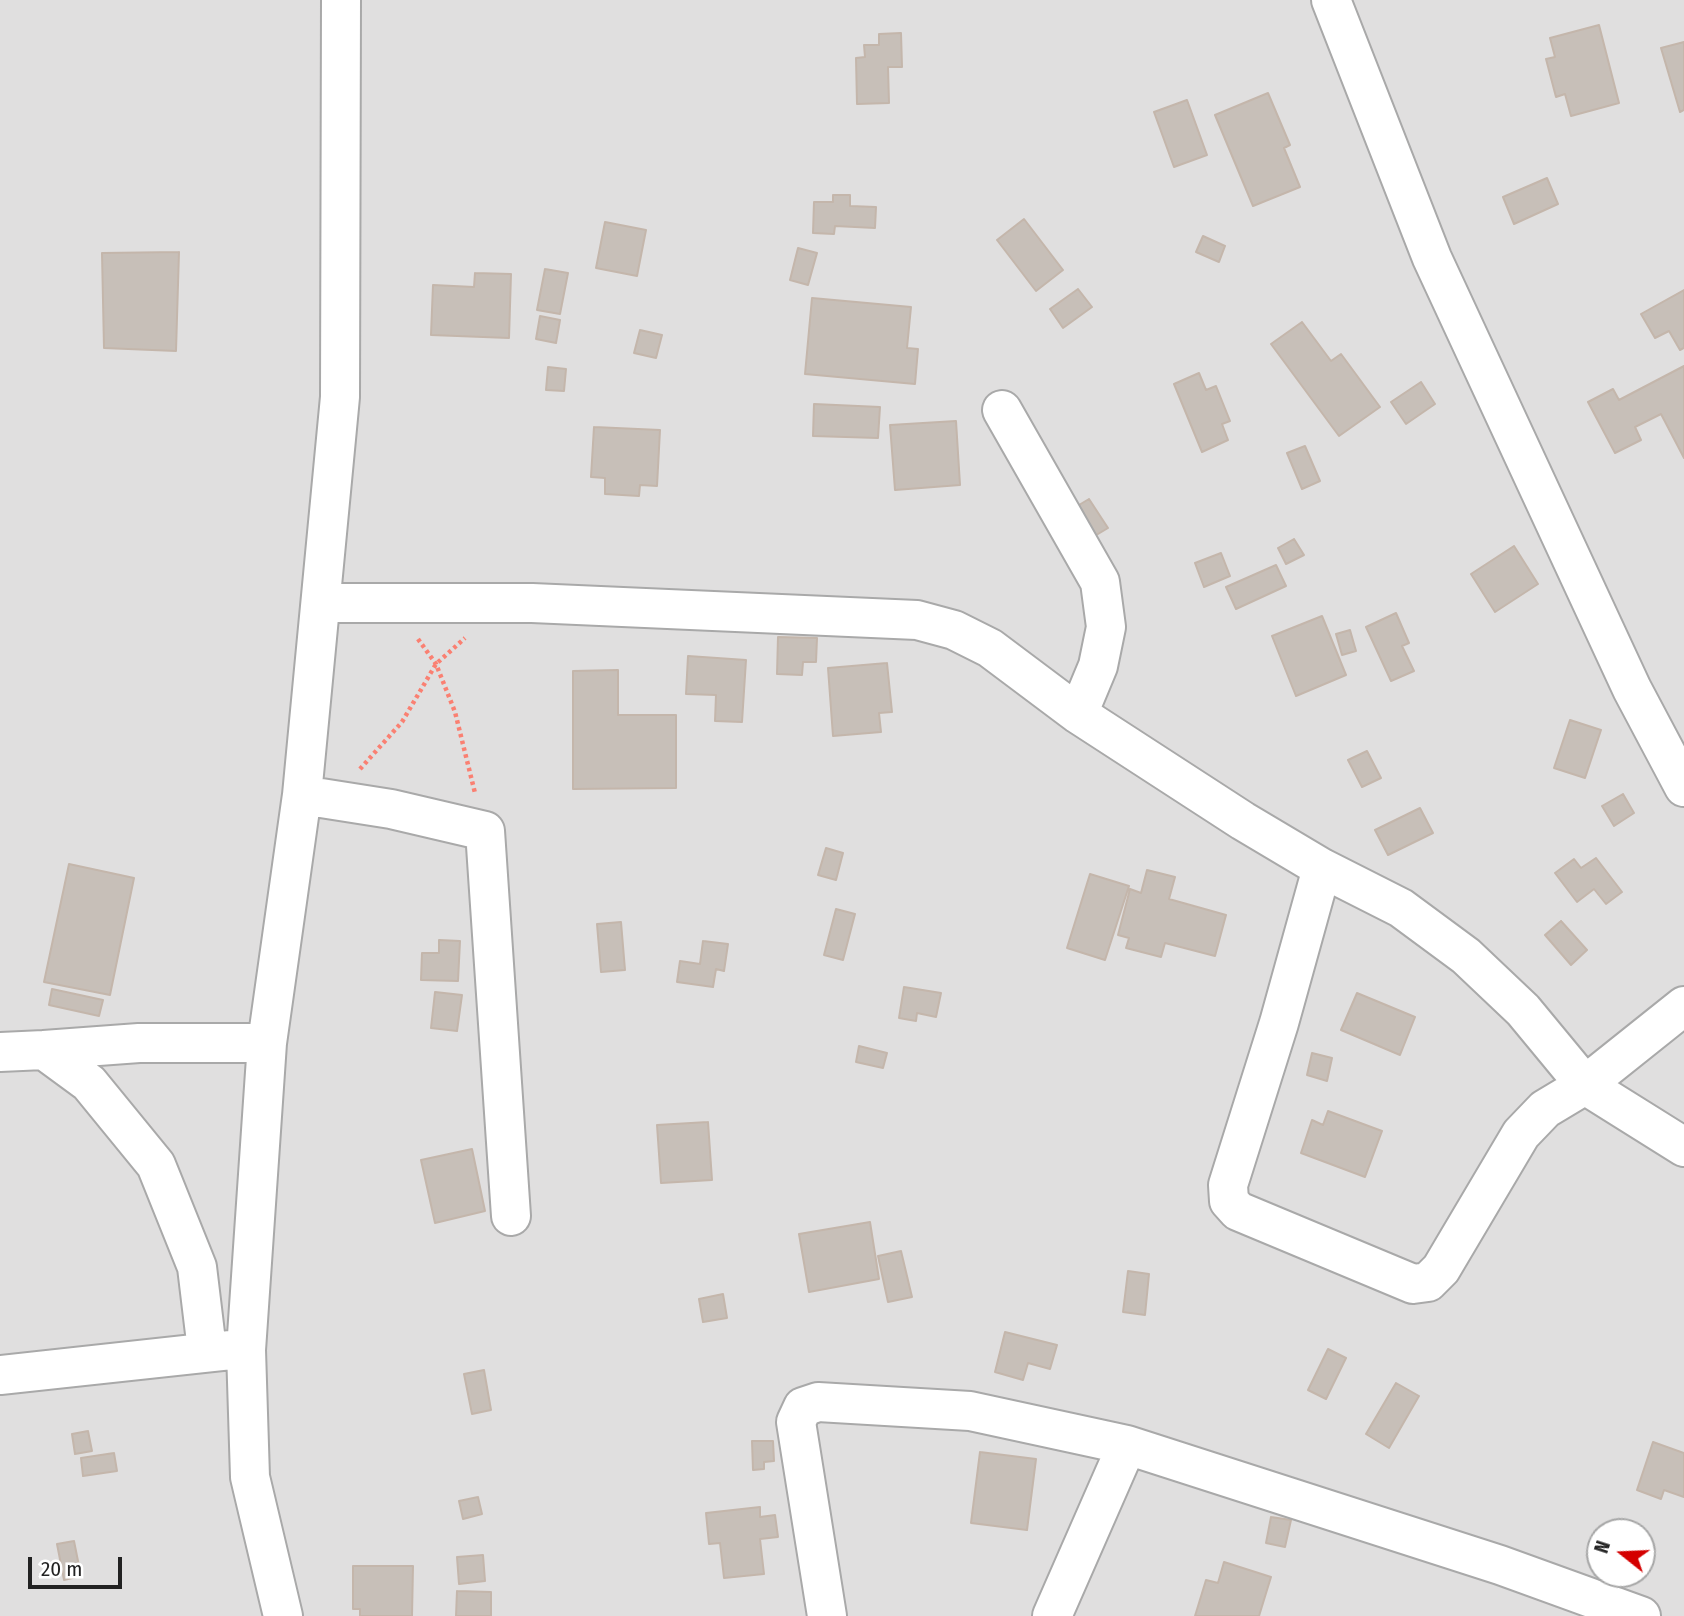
<!DOCTYPE html>
<html>
<head>
<meta charset="utf-8">
<style>
  body { margin:0 }
  #map { position:relative; width:1684px; height:1616px; overflow:hidden; background:#f2efe9; font-family:"Fira Sans Condensed",sans-serif }
  canvas { display:block }
  .north { position:absolute; left:1586px; top:1518px; width:70px; height:70px; box-sizing:border-box; background:#fff; border:2px solid #a7a7a7; border-radius:50%; rotate:288deg; font-size:19px; font-weight:700; line-height:28px; text-align:center; color:#222 }
  .north::after { content:''; display:block; margin:auto; width:24px; height:32px; background:#d40000; clip-path:polygon(50% 0,100% 100%,50% 72%,0 100%) }
  .scale { position:absolute; left:28px; top:1557px; width:94px; height:32px; box-sizing:border-box; border:4px solid #222; border-top:0; padding-left:9px; font-size:21px; line-height:24px; white-space:nowrap; color:#222; -webkit-text-stroke:5px #fff; paint-order:stroke }
</style>
</head>
<body>
<div id="map">
<canvas width="1684" height="1616"></canvas>
<div class="north">N</div>
<div class="scale">20 m</div>
</div>
<script>
const context = document.querySelector('canvas').getContext('2d');
context.lineJoin = 'round';
function fill(path, color) { context.fillStyle = color; context.fill(path, 'evenodd'); }
const poly = rows => new Path2D(rows.map(r => 'M' + r).join(''));
function trace(path, color, width, dash) { context.strokeStyle = color; context.lineWidth = width; context.lineCap = dash ? 'butt' : 'round'; context.setLineDash(dash || []); context.stroke(path); }
const residential = poly([
  [0,0,1684,0,1684,1616,0,1616],
  [1600,1532,1642,1532,1642,1574,1600,1574]
]);
const building = poly([
  [1599,25,1619,103,1571,116,1565,94,1556,97,1546,59,1555,57,1550,38,1599,25],
  [901,33,902,67,888,67,889,103,857,104,856,58,865,57,864,45,879,45,879,34,901,33],
  [1684,42,1684,110,1680,112,1661,48,1684,42],
  [1268,93,1290,145,1284,148,1300,187,1253,206,1215,115,1268,93],
  [1187,100,1207,155,1174,167,1154,112,1187,100],
  [1547,178,1558,204,1514,224,1503,197,1547,178],
  [833,195,850,195,850,206,876,207,875,228,835,226,834,234,813,233,814,202,833,202,833,195],
  [1024,219,1063,270,1036,291,997,240,1024,219],
  [605,222,646,230,637,276,596,268,605,222],
  [1203,236,1225,246,1219,262,1196,252,1203,236],
  [798,248,817,253,808,285,790,280,798,248],
  [179,252,176,351,104,348,102,253,179,252],
  [545,269,568,273,560,314,537,310,545,269],
  [475,273,511,274,509,338,431,335,433,285,474,287,475,273],
  [1078,289,1092,307,1063,328,1050,309,1078,289],
  [1684,290,1684,348,1680,350,1669,331,1655,338,1641,314,1684,290],
  [812,298,911,307,907,348,918,349,915,384,805,374,812,298],
  [540,316,560,320,556,343,536,339,540,316],
  [1302,322,1331,361,1341,354,1380,407,1339,436,1271,344,1302,322],
  [640,330,662,335,656,358,634,353,640,330],
  [1684,366,1684,458,1661,414,1635,427,1641,440,1615,453,1588,402,1613,389,1619,400,1684,366],
  [548,367,566,369,564,391,546,390,548,367],
  [1199,373,1206,390,1216,386,1230,421,1222,424,1228,440,1202,452,1174,384,1199,373],
  [1421,382,1435,404,1406,424,1391,402,1421,382],
  [814,404,880,407,878,438,813,436,814,404],
  [956,421,960,485,895,490,890,425,956,421],
  [594,427,660,430,657,486,640,485,639,496,605,494,605,478,591,477,594,427],
  [1305,446,1320,481,1302,489,1287,453,1305,446],
  [1089,499,1108,528,1093,537,1074,508,1089,499],
  [1294,539,1304,555,1286,564,1278,548,1294,539],
  [1514,546,1538,584,1495,612,1471,574,1514,546],
  [1221,553,1230,576,1204,587,1195,563,1221,553],
  [1276,565,1286,586,1236,609,1226,587,1276,565],
  [1396,613,1409,643,1402,646,1414,671,1391,681,1366,627,1396,613],
  [1322,616,1346,675,1296,696,1272,636,1322,616],
  [1350,630,1356,651,1342,655,1336,634,1350,630],
  [778,637,817,638,816,662,803,662,802,675,777,674,778,637],
  [688,656,746,660,742,722,715,721,716,695,686,694,688,656],
  [887,663,892,712,879,713,881,732,833,736,828,668,887,663],
  [618,670,618,715,676,715,676,788,573,789,573,671,618,670],
  [1570,720,1601,730,1585,778,1554,768,1570,720],
  [1367,751,1381,778,1362,787,1348,760,1367,751],
  [1623,794,1634,813,1614,826,1602,806,1623,794],
  [1420,808,1433,833,1388,855,1375,830,1420,808],
  [826,848,843,853,836,880,818,875,826,848],
  [1596,858,1622,892,1606,904,1594,889,1577,902,1555,873,1574,859,1581,868,1596,858],
  [69,864,134,878,110,995,44,982,69,864],
  [1147,870,1175,877,1169,899,1226,915,1215,956,1165,943,1161,957,1126,948,1129,938,1118,935,1130,889,1141,893,1147,870],
  [1090,874,1129,886,1105,960,1067,948,1090,874],
  [836,909,855,914,843,960,824,955,836,909],
  [1561,921,1587,950,1571,965,1545,935,1561,921],
  [621,922,625,970,601,972,597,924,621,922],
  [439,940,460,941,458,981,421,980,422,953,439,953,439,940],
  [703,941,728,944,724,971,716,969,713,987,677,982,680,961,700,964,703,941],
  [904,987,941,993,936,1017,917,1013,916,1021,899,1018,904,987],
  [52,989,103,1000,99,1016,49,1005,52,989],
  [435,992,462,995,457,1031,431,1028,435,992],
  [1357,993,1415,1017,1400,1055,1341,1030,1357,993],
  [859,1046,887,1053,883,1068,856,1062,859,1046],
  [1312,1053,1332,1058,1327,1081,1307,1075,1312,1053],
  [1328,1111,1382,1131,1365,1177,1301,1153,1312,1120,1323,1125,1328,1111],
  [708,1122,712,1180,661,1183,657,1125,708,1122],
  [472,1149,485,1211,435,1223,421,1160,472,1149],
  [870,1222,879,1279,809,1292,799,1234,870,1222],
  [901,1251,912,1297,888,1302,878,1256,901,1251],
  [1128,1271,1149,1274,1145,1315,1123,1312,1128,1271],
  [723,1294,727,1318,703,1322,699,1299,723,1294],
  [1005,1332,1057,1345,1050,1369,1028,1363,1023,1380,995,1372,1005,1332],
  [1328,1349,1346,1358,1326,1399,1308,1390,1328,1349],
  [484,1370,491,1410,472,1414,464,1374,484,1370],
  [1396,1383,1419,1396,1389,1448,1366,1434,1396,1383],
  [88,1431,92,1451,75,1454,72,1434,88,1431],
  [752,1441,773,1441,774,1461,764,1462,764,1469,753,1470,752,1441],
  [1653,1442,1684,1453,1684,1497,1664,1490,1661,1499,1637,1490,1653,1442],
  [980,1452,1036,1459,1027,1530,971,1523,980,1452],
  [114,1453,117,1471,83,1476,81,1458,114,1453],
  [478,1497,482,1514,463,1519,459,1501,478,1497],
  [760,1507,760,1517,775,1515,778,1537,760,1539,764,1574,724,1578,720,1543,709,1544,706,1513,760,1507],
  [1271,1517,1291,1520,1285,1547,1266,1543,1271,1517],
  [74,1541,81,1576,64,1580,57,1544,74,1541],
  [483,1555,485,1581,459,1584,457,1557,483,1555],
  [1224,1562,1271,1577,1259,1616,1195,1616,1206,1580,1218,1583,1224,1562],
  [353,1566,413,1566,412,1616,360,1616,360,1609,353,1609,353,1566],
  [457,1591,491,1592,491,1616,456,1616,457,1591]
]);
const path = poly([
  [418,639,436,664,455,712,475,793],
  [360,769,402,722,436,664,465,638]
]);
const minor = poly([
  [1331,0,1432,258,1632,689,1684,787],
  [1002,410,1100,582,1106,627,1098,666,1078,714],
  [321,603,532,603,917,620,954,630,990,648,1078,714,1243,821,1322,868,1401,908,1466,956,1523,1010,1585,1085,1684,1147],
  [302,795,391,809,485,831,511,1216],
  [1322,868,1279,1023,1228,1185,1229,1201,1238,1211,1413,1284,1428,1282,1441,1269,1521,1134,1545,1109,1585,1085,1684,1006],
  [44,1050,139,1043,267,1043],
  [0,1052,44,1050,89,1083,156,1165,197,1267,207,1350],
  [0,1375,231,1350],
  [283,1616,250,1477,246,1350,267,1043,302,795,340,397,341,0],
  [827,1616,796,1422,803,1407,818,1402,970,1411,1127,1445],
  [1052,1616,1127,1445,1500,1565,1641,1616]
]);
fill(residential, '#e0dfdf');
fill(building, '#c7bfb8');
trace(building, '#c4b6ab', 2);
trace(minor, '#a9a9a9', 42);
trace(path, '#fa8072', 4.5, [3.5, 3.5]);
trace(minor, '#fff', 38);
</script>
</body>
</html>
